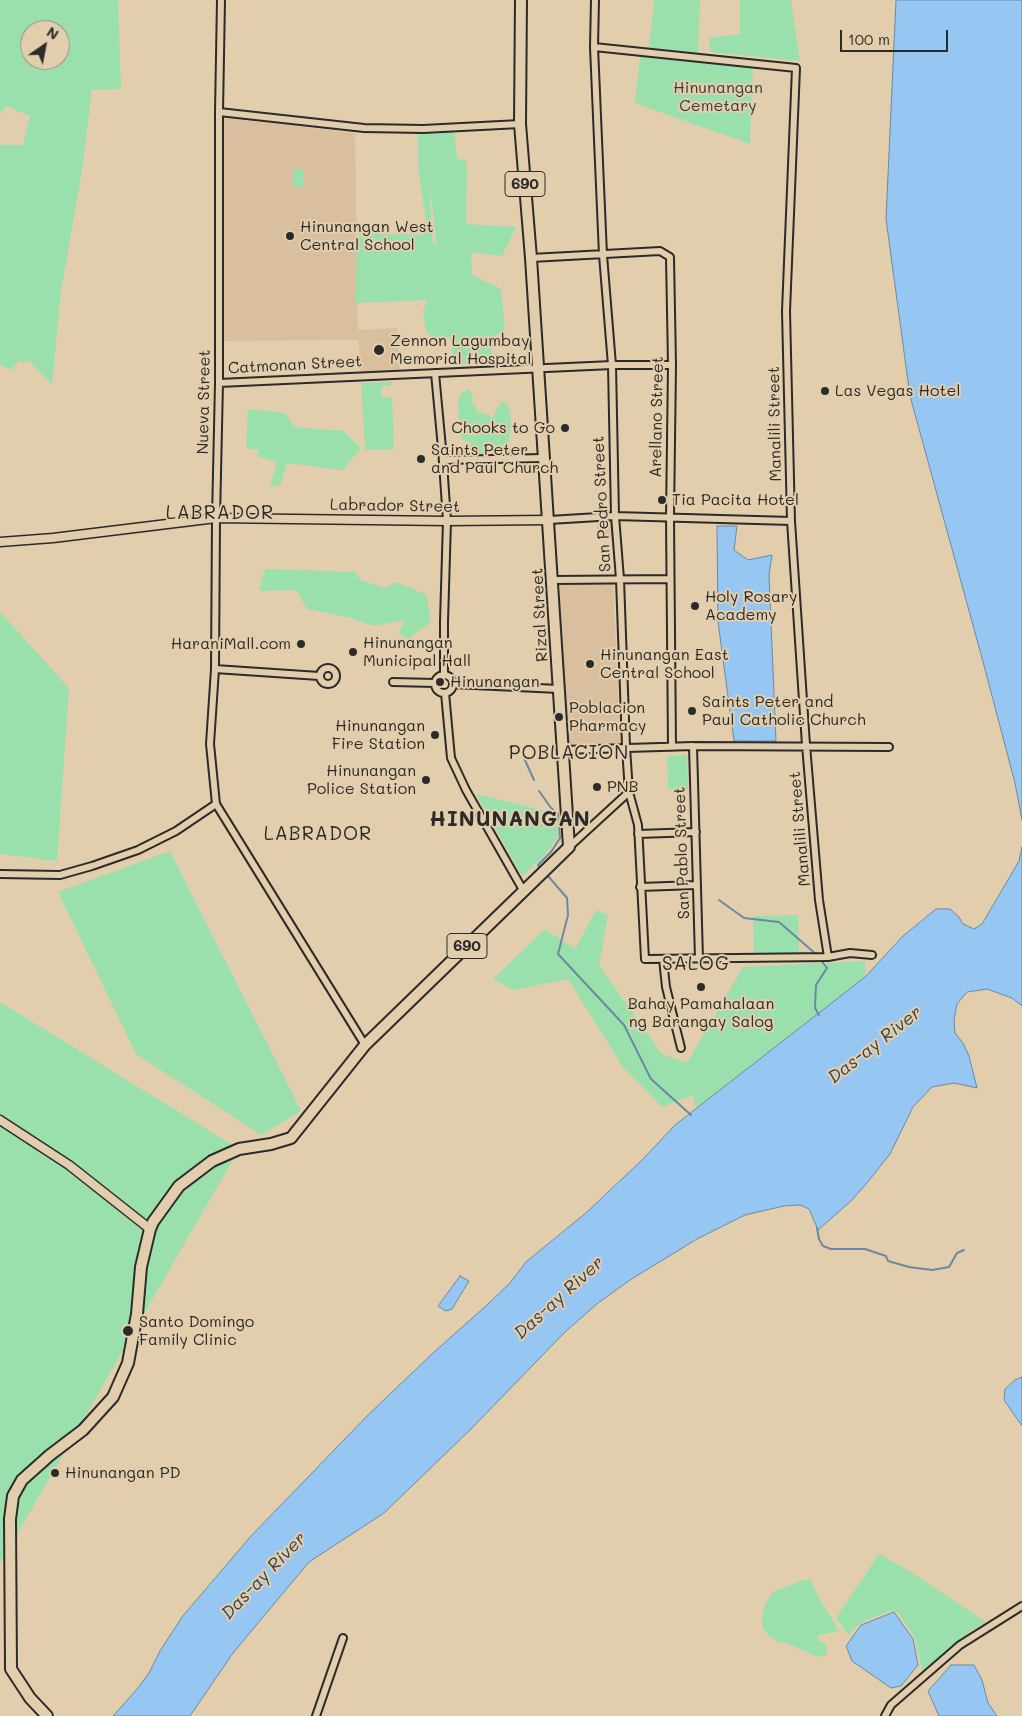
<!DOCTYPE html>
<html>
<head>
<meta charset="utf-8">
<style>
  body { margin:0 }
  #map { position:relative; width:1022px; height:1716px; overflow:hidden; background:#e2ceac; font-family:Mali,sans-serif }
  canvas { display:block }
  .north { position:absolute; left:20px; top:20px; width:50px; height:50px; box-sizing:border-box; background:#e2ceac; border:1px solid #998d78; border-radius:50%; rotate:33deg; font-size:14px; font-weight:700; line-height:20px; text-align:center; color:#2b2b2b }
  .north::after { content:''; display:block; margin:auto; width:18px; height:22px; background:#2b2b2b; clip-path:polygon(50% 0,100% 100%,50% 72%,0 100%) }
  .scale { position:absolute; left:840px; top:30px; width:108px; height:22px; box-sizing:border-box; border:2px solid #2b2b2b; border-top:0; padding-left:6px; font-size:15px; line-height:18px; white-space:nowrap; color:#2b2b2b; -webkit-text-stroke:4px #e2ceac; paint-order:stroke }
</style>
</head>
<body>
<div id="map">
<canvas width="1022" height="1716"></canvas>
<div class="north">N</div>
<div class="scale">100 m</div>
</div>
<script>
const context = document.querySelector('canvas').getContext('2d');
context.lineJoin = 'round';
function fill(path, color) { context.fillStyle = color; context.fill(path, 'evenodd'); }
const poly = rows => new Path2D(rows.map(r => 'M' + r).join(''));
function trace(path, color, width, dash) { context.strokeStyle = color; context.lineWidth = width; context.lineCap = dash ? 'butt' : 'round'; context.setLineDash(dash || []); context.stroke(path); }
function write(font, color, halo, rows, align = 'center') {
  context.font = font + ' Mali,sans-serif'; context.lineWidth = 4; context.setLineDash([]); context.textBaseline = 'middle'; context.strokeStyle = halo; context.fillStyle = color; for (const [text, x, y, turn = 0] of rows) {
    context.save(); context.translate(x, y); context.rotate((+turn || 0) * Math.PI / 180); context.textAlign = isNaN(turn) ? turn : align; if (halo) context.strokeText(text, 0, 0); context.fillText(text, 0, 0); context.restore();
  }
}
const built = poly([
  [224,118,355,133,358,330,397,328,400,370,361,372,358,335,358,340,224,341],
  [611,518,612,539,597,539,597,519],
  [613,581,620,743,566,745,559,585]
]);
const green = poly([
  [0,0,118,0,121,89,92,90,81,177,61,291,52,385,29,361,18,362,11,370,0,365,0,145,23,145,30,116,6,106,0,114],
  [30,30,60,30,60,60,30,60],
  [654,0,700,0,698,53,649,48],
  [740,0,791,0,800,61,711,52,709,38,740,34],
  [640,57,753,67,750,144,635,103],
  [454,128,457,158,467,162,466,224,516,227,502,256,471,252,472,275,501,289,505,330,491,338,492,360,453,365,451,338,435,339,426,331,423,312,427,300,355,303,358,233,423,235,427,229,418,167,418,133],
  [430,195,431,195,437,246,433,243],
  [294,169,304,169,303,187,293,187],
  [392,382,391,386,382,386,381,397,392,397,394,449,365,450,361,383],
  [469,389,473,397,472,403,477,408,476,411,493,417,502,401,508,405,511,417,509,442,479,455,471,452,471,442,462,440,459,432,463,429,463,420,459,419,458,401,462,392],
  [248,409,285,413,295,427,344,431,361,448,343,470,287,463,281,484,270,487,277,462,257,456,259,450,246,448],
  [265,569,355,572,361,580,384,588,395,582,426,594,431,622,408,639,398,634,405,620,374,626,347,617,307,609,296,590,259,591],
  [0,612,69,688,57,861,0,854],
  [687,755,688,789,668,789,667,756],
  [476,794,555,813,558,837,542,858,522,876],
  [170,851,301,1111,261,1135,136,1054,58,892],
  [596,910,608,915,599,965,662,1054,687,1063,743,967,865,961,865,977,696,1108,693,1095,662,1107,623,1067,568,979,513,990,493,979,545,929,575,949],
  [798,915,799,953,754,954,753,916],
  [0,1002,239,1149,0,1564],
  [879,1554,911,1572,986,1622,971,1631,922,1671,915,1638,898,1613,893,1610,861,1622,848,1635,836,1618],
  [804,1580,811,1580,818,1596,839,1631,819,1635,817,1639,826,1645,827,1655,817,1657,787,1643,778,1642,768,1635,762,1627,762,1617,765,1605,769,1598,775,1591]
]);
const water = poly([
  [896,0,1022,0,1022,820,1015,783,982,658,910,396,886,219,896,0],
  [717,526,737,526,734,550,748,560,772,555,769,575,776,741,734,741,718,622,717,526],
  [1022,847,1022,1006,1012,998,987,989,967,992,957,1004,954,1020,955,1033,963,1043,969,1056,977,1088,954,1083,932,1087,913,1107,890,1154,867,1183,851,1201,818,1230,809,1209,800,1205,784,1206,745,1215,697,1239,630,1280,598,1303,565,1332,471,1429,384,1513,309,1562,233,1653,190,1716,113,1716,138,1688,149,1673,160,1651,182,1617,251,1536,368,1415,433,1353,487,1305,510,1283,526,1262,587,1212,643,1159,675,1125,865,977,903,936,936,909,950,909,959,917,963,924,974,929,982,924,1019,861,1022,847],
  [460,1276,469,1281,452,1309,446,1311,438,1306,460,1276],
  [1022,1377,1022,1426,1004,1400,1005,1389,1015,1380,1022,1377],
  [894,1612,913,1639,918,1665,901,1686,891,1688,852,1661,846,1646,861,1625,894,1612],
  [951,1665,974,1665,982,1680,988,1703,997,1716,939,1716,928,1691,951,1665]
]);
const stream = poly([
  [524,758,534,780],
  [539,791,551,808,558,814,560,838,551,852,538,865,539,867],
  [548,876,567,898,568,915,558,954,624,1025,651,1079,691,1115],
  [719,900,744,918,779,922,817,955],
  [819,1015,815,1008,816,985,827,968,820,959],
  [817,1228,819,1239,823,1246,831,1249,865,1249,886,1256,888,1261,909,1267,932,1270,949,1267,957,1253,964,1250]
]);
const minor = poly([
  [221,0,219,112,219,383,216,518,215,669,210,744,216,804,365,1045],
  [595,0,594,47,603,255,612,365,615,516,620,579,626,747,629,792,638,825,645,959,828,957,850,953,872,955],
  [594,47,796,68,786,311,791,521,806,745,819,900,828,957],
  [219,112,364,128,423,129,520,124],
  [531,258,660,251,670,257,672,365,670,517,672,747],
  [435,373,442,448,447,521,444,622,444,675],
  [219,383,612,365,672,365],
  [443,460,544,458],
  [549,520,615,516,791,521],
  [553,580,670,579],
  '320 676a8 8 0 1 1 16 0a8 8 0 1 1-16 0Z',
  [215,669,319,676],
  '435 684a9 9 0 1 1 18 0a9 9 0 1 1-18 0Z',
  [393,682,435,683],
  [453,684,559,689],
  [445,693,451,758,466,790,523,890],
  [693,746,699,959],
  [563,750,693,746,889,747],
  [638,834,696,832],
  [569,847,629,792],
  [0,874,60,875,92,866,138,850,176,831,216,804],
  [640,887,697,885],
  [663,959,666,987,681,1048],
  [316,1716,343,1638],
  [885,1716,891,1705,960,1645,1022,1606]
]);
const tertiary = poly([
  [0,542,53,538,216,518,447,521,549,520],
  [0,1120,69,1165,150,1229]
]);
const primary = poly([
  [47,1716,30,1698,11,1669,10,1519,13,1496,22,1480,50,1455,83,1430,113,1397,128,1363,137,1314,141,1267,150,1229,153,1222,179,1186,212,1161,239,1149,271,1144,291,1138,365,1045,569,847,531,258,520,124,521,0]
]);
const markers = [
  [290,236,5,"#2b2b2b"],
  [379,350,6,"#2b2b2b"],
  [825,391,5,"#2b2b2b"],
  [565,428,5,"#2b2b2b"],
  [421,459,5,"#2b2b2b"],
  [662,500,5,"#2b2b2b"],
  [695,606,5,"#2b2b2b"],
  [301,644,5,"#2b2b2b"],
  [353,652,5,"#2b2b2b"],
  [590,664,5,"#2b2b2b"],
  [440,682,5,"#2b2b2b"],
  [692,711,5,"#2b2b2b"],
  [559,717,5,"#2b2b2b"],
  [435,735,5,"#2b2b2b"],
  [426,780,5,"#2b2b2b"],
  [597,787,5,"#2b2b2b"],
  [701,987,5,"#2b2b2b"],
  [128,1331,6,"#2b2b2b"],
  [55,1473,5,"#2b2b2b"]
];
const shields = [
  [525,184,40],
  [467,946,40]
];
const shieldNames = [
  ["690",525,184],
  ["690",467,946]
];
const parkNames = [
  ["Hinunangan",718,88],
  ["Cemetary",718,106]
];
const poiNames = [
  ["Hinunangan West",300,227],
  ["Central School",300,245],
  ["Zennon Lagumbay",390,341],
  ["Memorial Hospital",390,359],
  ["Las Vegas Hotel",835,391],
  ["Chooks to Go",555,428,"right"],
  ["Saints Peter",431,450],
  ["and Paul Church",431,468],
  ["Tia Pacita Hotel",672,500],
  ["Holy Rosary",705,597],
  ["Academy",705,615],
  ["Hinunangan",363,643],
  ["Municipal Hall",363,661],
  ["HaraniMall.com",291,644,"right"],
  ["Hinunangan East",600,655],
  ["Central School",600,673],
  ["Hinunangan",450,682],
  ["Saints Peter and",702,702],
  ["Paul Catholic Church",702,720],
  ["Poblacion",569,708],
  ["Pharmacy",569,726],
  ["Hinunangan",425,726,"right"],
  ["Fire Station",425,744,"right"],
  ["Hinunangan",416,771,"right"],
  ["Police Station",416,789,"right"],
  ["PNB",607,787],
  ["Bahay Pamahalaan",701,1004,"center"],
  ["ng Barangay Salog",701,1022,"center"],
  ["Santo Domingo",139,1322],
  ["Family Clinic",139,1340],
  ["Hinunangan PD",65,1473]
];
const streetNames = [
  ["Catmonan Street",295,365,-3],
  ["Nueva Street",204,402,-89],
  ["Arellano Street",657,417,-89],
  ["Manalili Street",775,424,-91],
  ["San Pedro Street",602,504,-93],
  ["Labrador Street",395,506,1],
  ["Rizal Street",540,615,-93],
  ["Manalili Street",800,829,-95],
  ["San Pablo Street",682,853,-92]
];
const waterNames = [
  ["Das-ay River",875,1045,-38],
  ["Das-ay River",559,1298,-42],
  ["Das-ay River",264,1576,-46]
];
const quarterNames = [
  ["LABRADOR",220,513],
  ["POBLACION",569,753],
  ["LABRADOR",318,834],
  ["SALOG",696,964]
];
const districtNames = [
  ["HINUNANGAN",510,820]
];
fill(built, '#d9bf9e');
fill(green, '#9ae0ad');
fill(water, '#96c7f2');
trace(water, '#6b89a2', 1);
trace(stream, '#6b89a2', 2);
trace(minor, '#2b2b2b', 10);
trace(tertiary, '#2b2b2b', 11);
trace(primary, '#2b2b2b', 14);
trace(minor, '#e2ceac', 6);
trace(tertiary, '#e2ceac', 8);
trace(primary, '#e2ceac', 10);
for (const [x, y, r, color] of markers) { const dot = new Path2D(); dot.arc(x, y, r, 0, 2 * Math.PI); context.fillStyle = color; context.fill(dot); trace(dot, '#e2ceac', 2); }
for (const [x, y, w] of shields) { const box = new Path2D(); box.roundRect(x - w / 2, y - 12.5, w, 25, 4); context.fillStyle = '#e2ceac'; context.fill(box); trace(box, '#2b2b2b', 1); }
write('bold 15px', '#2b2b2b', null, shieldNames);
write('16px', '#363d38', '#e2ceac', parkNames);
write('16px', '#2b2b2b', '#e2ceac', poiNames, 'left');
write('16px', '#2b2b2b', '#e2ceac', streetNames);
write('italic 18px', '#3b4249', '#e2ceac', waterNames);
context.letterSpacing = '1px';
write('19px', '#2b2b2b', '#e2ceac', quarterNames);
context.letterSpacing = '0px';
context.letterSpacing = '1px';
write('bold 21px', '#2b2b2b', '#e2ceac', districtNames);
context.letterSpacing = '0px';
</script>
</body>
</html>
